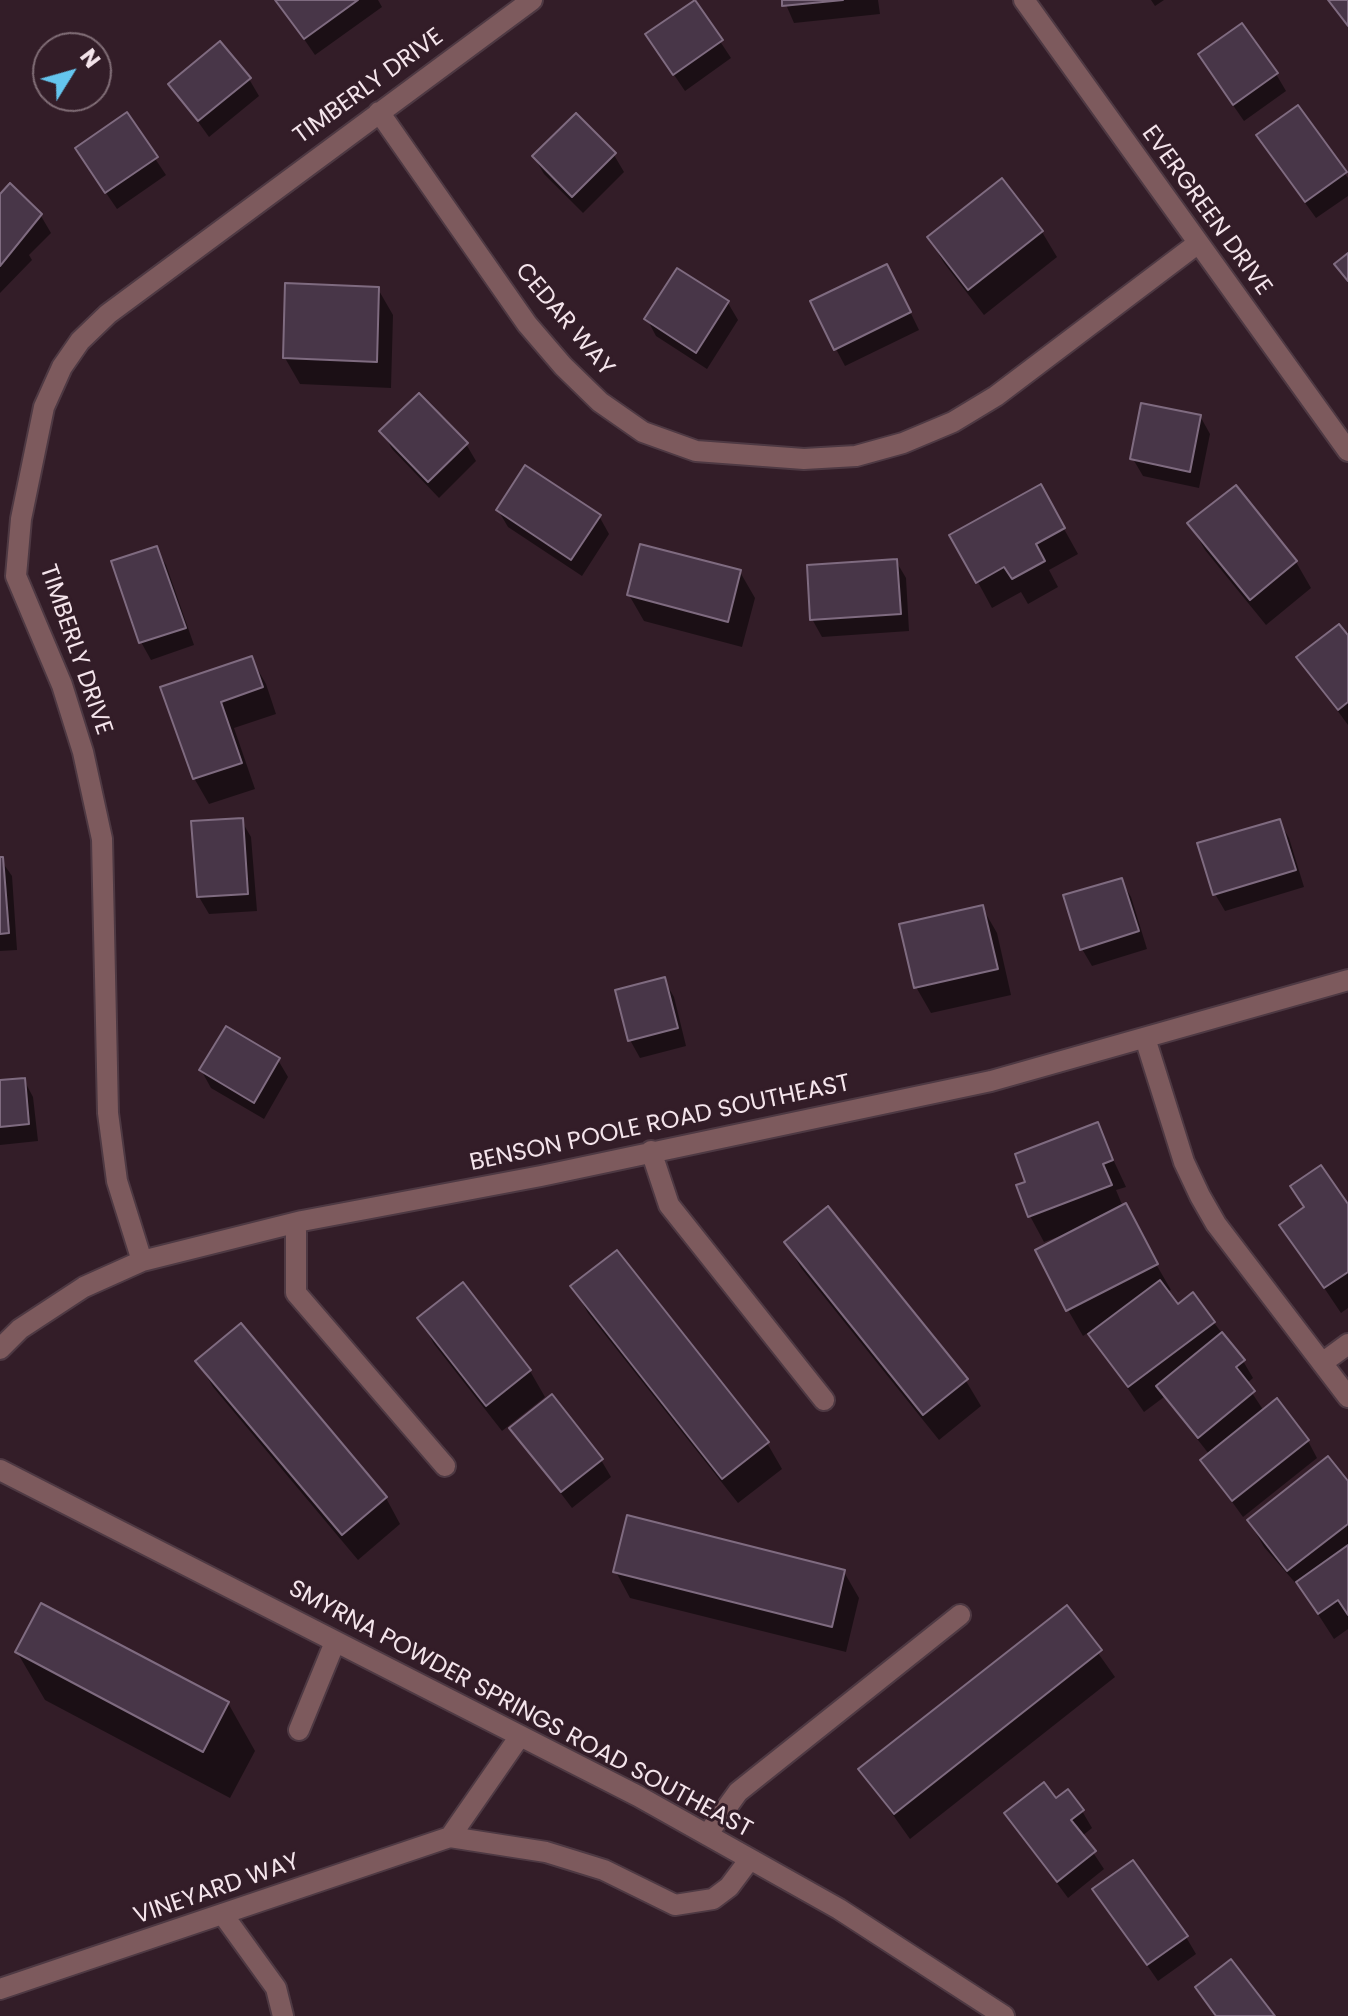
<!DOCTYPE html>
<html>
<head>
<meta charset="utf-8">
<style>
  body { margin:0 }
  #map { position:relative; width:1348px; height:2016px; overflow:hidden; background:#331d28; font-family:Poppins,sans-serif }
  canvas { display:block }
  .north { position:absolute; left:32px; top:32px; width:80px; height:80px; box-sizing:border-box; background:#331d28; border:2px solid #806d76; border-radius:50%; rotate:53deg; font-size:22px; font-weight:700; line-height:32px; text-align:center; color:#f4e4eb }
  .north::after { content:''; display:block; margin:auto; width:28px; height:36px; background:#64c5ee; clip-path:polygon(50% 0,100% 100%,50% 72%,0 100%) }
</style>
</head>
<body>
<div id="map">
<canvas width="1348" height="2016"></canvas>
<div class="north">N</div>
</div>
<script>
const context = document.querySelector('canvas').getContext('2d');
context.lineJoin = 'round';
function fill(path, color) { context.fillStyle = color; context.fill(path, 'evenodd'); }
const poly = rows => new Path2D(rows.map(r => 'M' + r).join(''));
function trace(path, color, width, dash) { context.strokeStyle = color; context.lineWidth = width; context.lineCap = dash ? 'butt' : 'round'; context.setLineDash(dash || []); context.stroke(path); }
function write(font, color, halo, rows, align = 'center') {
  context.font = font + ' Poppins,sans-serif'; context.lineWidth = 6; context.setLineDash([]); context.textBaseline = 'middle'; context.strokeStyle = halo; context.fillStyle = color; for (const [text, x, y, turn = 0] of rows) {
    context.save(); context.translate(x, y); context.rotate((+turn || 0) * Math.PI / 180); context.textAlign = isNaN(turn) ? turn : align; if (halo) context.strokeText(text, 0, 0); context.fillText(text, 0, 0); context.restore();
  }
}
const shadow = poly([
  [277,0,378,0,382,7,315,55],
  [784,0,878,0,880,14,794,23],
  [1151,0,1164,0,1155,6],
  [694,2,731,58,685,91,647,35],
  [1210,72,1276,74,1286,91,1244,121],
  [249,79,259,96,209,137,171,84],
  [1298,107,1348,178,1348,196,1316,218,1269,153],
  [126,115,166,175,117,209,87,165],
  [614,155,624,172,583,213,544,174,534,157],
  [10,186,41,216,51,233,29,255,32,260,0,293,0,197],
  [1042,232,1057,257,984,315,944,263,929,238],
  [896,283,919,330,845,366,836,349],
  [378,289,393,315,391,388,300,384,285,358],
  [728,303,738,320,707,369,656,336,647,319],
  [1200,416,1210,434,1199,488,1143,476,1133,459],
  [382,431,466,444,476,461,439,498,392,449],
  [1040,486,1078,554,1049,570,1058,587,1028,604,1021,592,992,608,952,535],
  [498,510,599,516,609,534,582,576,508,527],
  [1190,524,1296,562,1311,588,1266,625,1205,550],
  [156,548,166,565,194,645,151,660,141,642,113,562],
  [896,561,906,578,909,631,822,637,812,619],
  [740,572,755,598,742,647,644,621,629,595],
  [1348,639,1348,725,1299,658],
  [251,658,266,684,276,714,234,728,255,789,209,804,194,778,163,689],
  [241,820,251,837,257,911,209,914,199,897],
  [1279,821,1289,838,1304,887,1225,911,1215,894],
  [0,859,12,876,17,950,0,951],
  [1121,880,1131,897,1147,949,1092,966,1082,949],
  [982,907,997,933,1011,995,931,1013,916,987],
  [664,980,674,997,686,1046,640,1058,630,1040,618,991],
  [278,1060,288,1077,264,1119,211,1088,201,1070],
  [24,1080,33,1097,38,1141,0,1145,0,1082],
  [1097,1125,1126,1187,1116,1190,1123,1207,1171,1290,1167,1292,1177,1307,1193,1295,1243,1361,1253,1378,1246,1384,1264,1411,1308,1441,1317,1458,1243,1517,1202,1460,1209,1454,1164,1397,1144,1412,1089,1332,1083,1336,1068,1310,1063,1235,1044,1242,1030,1216,1028,1183],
  [1348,1208,1348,1308,1341,1313,1282,1225],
  [827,1209,966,1381,981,1406,939,1440,801,1268,786,1242],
  [462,1285,530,1371,545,1397,502,1431,434,1344,420,1318],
  [573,1287,767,1443,782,1469,738,1503,588,1313],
  [241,1326,386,1498,400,1524,358,1560,213,1387,198,1361],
  [512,1429,601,1460,611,1477,572,1508],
  [1348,1485,1348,1629,1334,1639,1305,1594,1264,1547,1249,1521],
  [616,1572,844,1572,859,1598,846,1652,630,1598],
  [1066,1608,1115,1677,910,1839,861,1770],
  [17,1652,228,1703,255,1751,230,1798,45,1700],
  [1056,1801,1082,1811,1092,1828,1082,1836,1104,1869,1068,1898,1006,1814],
  [1095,1890,1186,1937,1196,1954,1158,1981]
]);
const building = poly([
  [275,0,358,0,304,39,275,0],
  [695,0,723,40,673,75,645,34,695,0],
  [782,0,843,0,782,6,782,0],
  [1328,0,1348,0,1348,26,1328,0],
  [1242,23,1278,73,1233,105,1198,54,1242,23],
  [220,41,251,78,198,121,168,84,220,41],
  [1298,105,1347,172,1305,202,1256,135,1298,105],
  [127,112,158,157,105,193,75,148,127,112],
  [576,113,616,153,572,197,532,156,576,113],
  [1002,178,1043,231,968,290,927,237,1002,178],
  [10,183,42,214,0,266,0,194,10,183],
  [1348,253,1348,281,1334,264,1348,253],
  [887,264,911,312,834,350,810,301,887,264],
  [677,268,729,301,696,353,644,319,677,268],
  [285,283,379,287,377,362,283,358,285,283],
  [419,393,468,443,428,482,379,431,419,393],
  [1141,403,1201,415,1190,472,1130,459,1141,403],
  [525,465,601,515,571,560,496,510,525,465],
  [1041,484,1065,528,1036,544,1045,561,1012,579,1004,567,976,583,949,535,1041,484],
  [1236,485,1297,561,1250,600,1187,523,1236,485],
  [640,544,741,570,728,622,627,595,640,544],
  [157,546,186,628,139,643,111,561,157,546],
  [897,559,901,614,810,620,807,565,897,559],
  [1339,624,1348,635,1348,702,1338,710,1296,657,1339,624],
  [252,656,263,687,221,702,242,763,193,779,160,687,252,656],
  [243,818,248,894,197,897,191,821,243,818],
  [1280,819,1296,870,1213,895,1197,843,1280,819],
  [0,857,3,857,9,933,0,934,0,857],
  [1122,878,1139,931,1080,950,1063,895,1122,878],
  [983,905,998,969,914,988,899,924,983,905],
  [665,977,678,1028,628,1041,615,990,665,977],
  [226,1026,280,1058,254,1103,199,1070,226,1026],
  [25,1078,29,1124,0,1127,0,1080,25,1078],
  [1098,1122,1113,1160,1103,1164,1112,1185,1028,1217,1016,1185,1025,1182,1015,1154,1098,1122],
  [1321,1165,1348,1204,1348,1272,1324,1288,1279,1225,1304,1207,1290,1186,1321,1165],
  [1126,1203,1158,1264,1066,1311,1035,1250,1126,1203],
  [828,1206,968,1379,923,1415,784,1242,828,1206],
  [617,1250,769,1442,722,1479,570,1286,617,1250],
  [1160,1280,1178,1304,1193,1292,1215,1322,1128,1387,1088,1334,1160,1280],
  [463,1282,531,1370,486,1406,417,1318,463,1282],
  [241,1323,387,1497,342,1535,195,1361,241,1323],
  [1222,1332,1245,1360,1236,1367,1255,1391,1198,1438,1156,1386,1222,1332],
  [552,1394,603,1459,561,1492,509,1428,552,1394],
  [1277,1398,1309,1440,1232,1501,1200,1460,1277,1398],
  [1328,1456,1348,1481,1348,1524,1287,1571,1247,1520,1328,1456],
  [627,1515,845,1570,832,1627,613,1572,627,1515],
  [1348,1545,1348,1615,1338,1600,1318,1614,1296,1582,1348,1545],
  [41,1603,229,1702,203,1752,15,1652,41,1603],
  [1067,1605,1102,1650,894,1814,858,1769,1067,1605],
  [1044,1782,1056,1798,1068,1789,1084,1810,1071,1820,1096,1851,1057,1882,1004,1813,1044,1782],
  [1133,1860,1188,1936,1147,1965,1092,1889,1133,1860],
  [1231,1959,1275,2016,1216,2016,1195,1987,1231,1959]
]);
const minor = poly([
  [1024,0,1348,451],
  [379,112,527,324,563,366,600,402,643,432,696,451,804,459,856,456,903,443,953,422,996,396,1197,244],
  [1145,1038,1184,1162,1200,1196,1216,1224,1348,1397],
  [651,1151,669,1205,824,1400],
  [296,1223,296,1293,445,1466],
  [142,1261,117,1181,108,1113,102,839,83,752,62,685,16,576,21,519,44,407,62,367,80,341,108,314,532,0],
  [0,1349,20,1329,84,1287,142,1261,302,1221,541,1176,991,1081,1348,980],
  [1322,1363,1348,1344],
  [0,1470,638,1796,839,1909,1004,2016],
  [299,1730,335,1642],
  [707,1835,738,1792,960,1615],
  [450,1837,520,1736],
  [224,1916,276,1988,283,2016],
  [0,1989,450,1837,546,1852,604,1870,675,1905,713,1899,729,1887,750,1859]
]);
const streetNames = [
  ["TIMBERLY DRIVE",369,87,-36],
  ["EVERGREEN DRIVE",1206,211,54],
  ["CEDAR WAY",564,320,50],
  ["TIMBERLY DRIVE",75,650,71],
  ["BENSON POOLE ROAD SOUTHEAST",660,1124,-12],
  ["SMYRNA POWDER SPRINGS ROAD SOUTHEAST",520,1710,28],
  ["VINEYARD WAY",217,1890,-19]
];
fill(shadow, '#0007');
fill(building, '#483648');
trace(building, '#7f6b80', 2);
trace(minor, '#4e3943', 24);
trace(minor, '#7d5a5d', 20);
write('24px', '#f4e4eb', '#331d28', streetNames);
</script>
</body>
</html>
